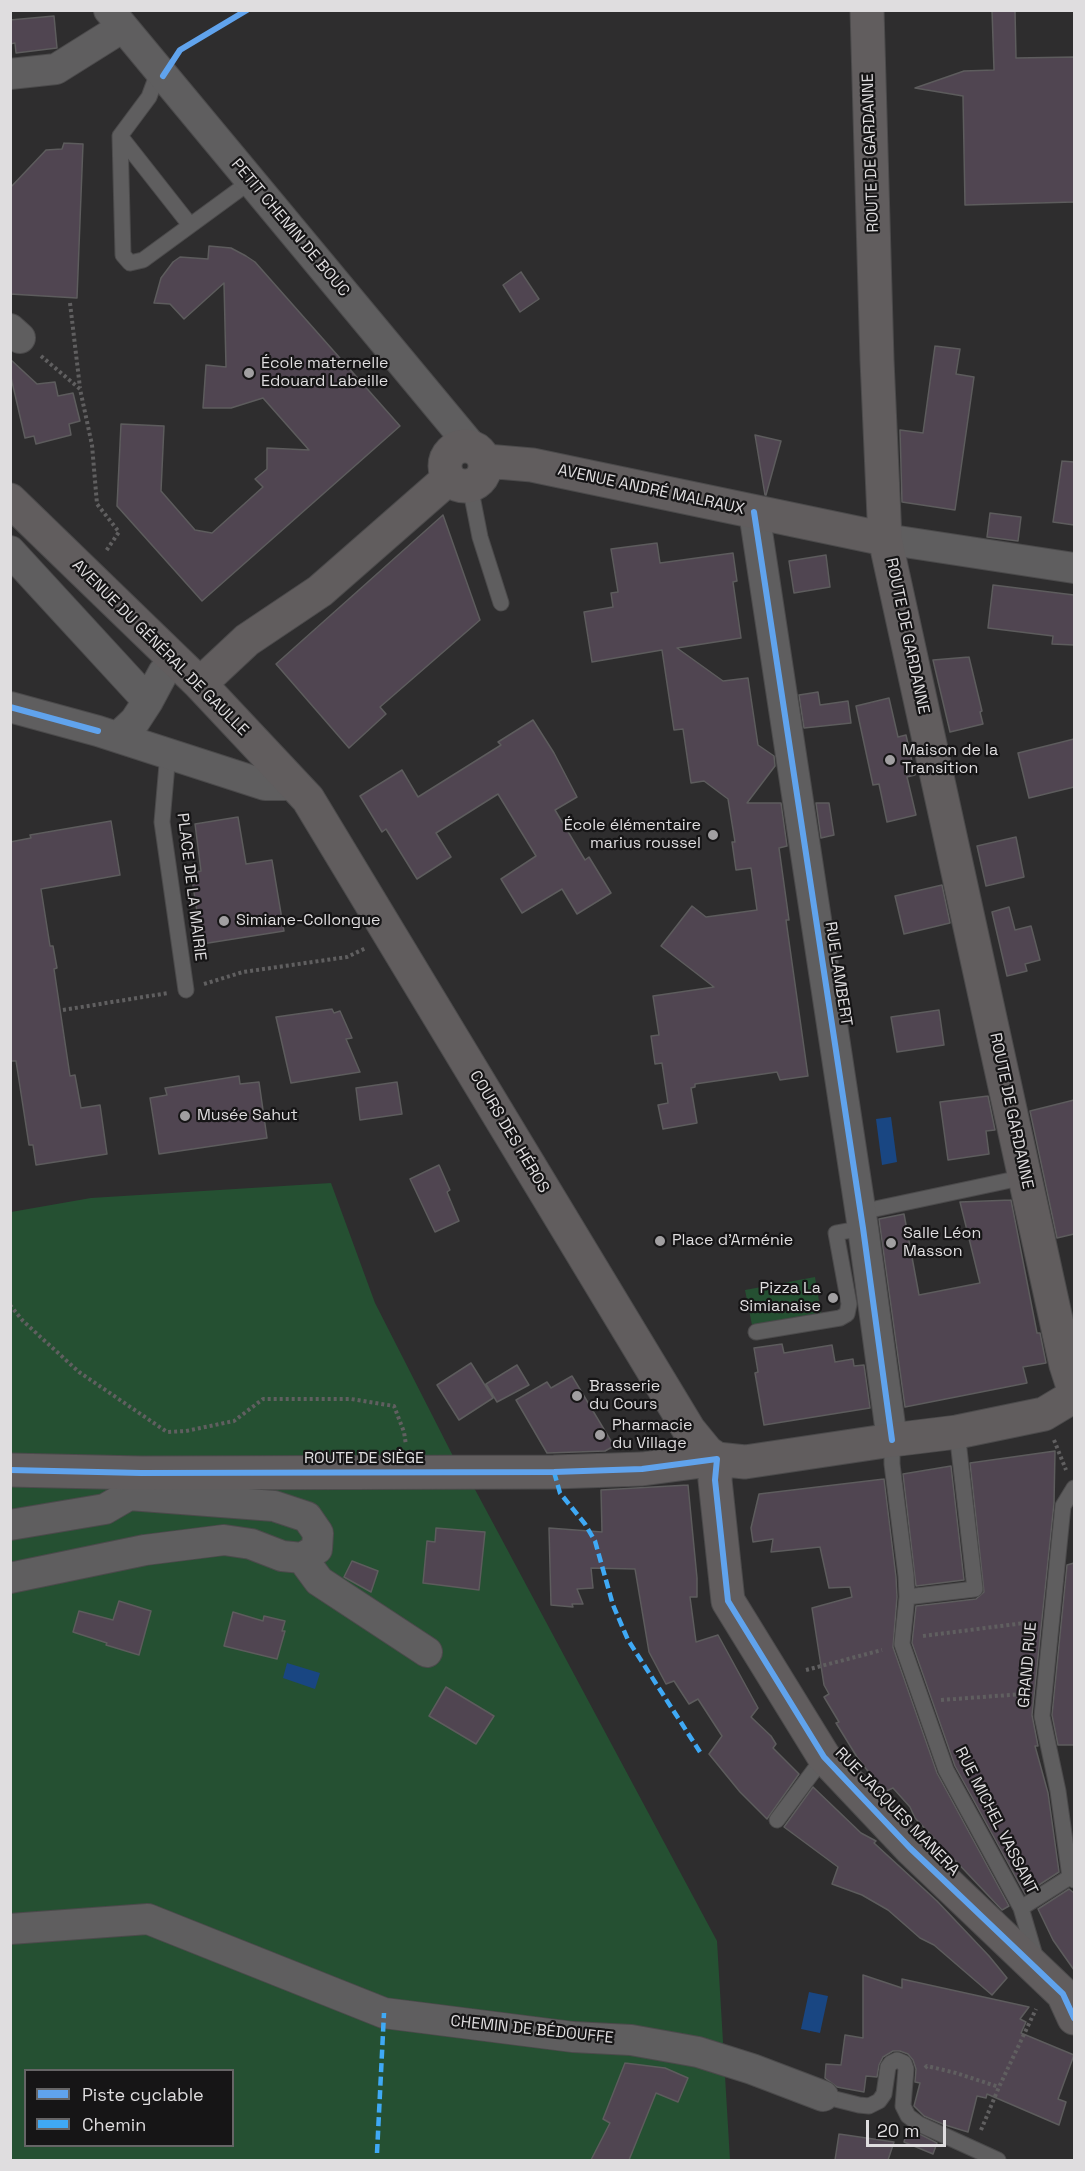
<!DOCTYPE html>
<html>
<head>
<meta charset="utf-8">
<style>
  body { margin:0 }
  #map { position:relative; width:1085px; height:2171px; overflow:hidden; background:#2e2d2e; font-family:"Space Grotesk",sans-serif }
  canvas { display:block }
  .frame { position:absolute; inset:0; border:12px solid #dfdddf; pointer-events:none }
  .legend { position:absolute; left:24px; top:2069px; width:210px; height:78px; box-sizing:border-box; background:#161516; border:2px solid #666566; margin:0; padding:8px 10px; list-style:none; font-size:18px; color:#dfdddf }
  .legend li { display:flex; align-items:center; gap:12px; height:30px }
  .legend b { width:30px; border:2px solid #666566 }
  .scale { position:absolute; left:866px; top:2120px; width:80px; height:27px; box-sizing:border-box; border:3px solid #dfdddf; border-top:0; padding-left:8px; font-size:18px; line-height:21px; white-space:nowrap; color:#dfdddf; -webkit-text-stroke:4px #161516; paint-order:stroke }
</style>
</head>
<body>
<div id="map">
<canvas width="1085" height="2171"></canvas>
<div class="frame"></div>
<ul class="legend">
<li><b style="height:8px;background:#60a3ed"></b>Piste cyclable</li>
<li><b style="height:8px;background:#3fa9f5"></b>Chemin</li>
</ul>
<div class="scale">20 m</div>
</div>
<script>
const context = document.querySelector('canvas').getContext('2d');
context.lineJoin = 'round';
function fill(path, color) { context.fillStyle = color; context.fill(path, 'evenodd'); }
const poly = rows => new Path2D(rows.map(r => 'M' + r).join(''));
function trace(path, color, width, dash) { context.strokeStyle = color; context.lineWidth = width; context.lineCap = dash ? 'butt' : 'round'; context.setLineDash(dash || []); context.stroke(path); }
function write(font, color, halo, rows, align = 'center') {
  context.font = font + ' "Space Grotesk",sans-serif'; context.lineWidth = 4.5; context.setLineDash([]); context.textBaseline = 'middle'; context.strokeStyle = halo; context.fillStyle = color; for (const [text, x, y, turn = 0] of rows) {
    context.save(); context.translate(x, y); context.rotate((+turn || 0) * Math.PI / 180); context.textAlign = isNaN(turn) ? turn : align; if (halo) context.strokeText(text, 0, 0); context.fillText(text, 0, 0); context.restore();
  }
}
const green = poly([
  [331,1183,375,1303,455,1460,11,1461,11,1212,91,1198],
  [815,1277,821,1313,752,1325,745,1290],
  [11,1479,471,1482,717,1941,730,2160,11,2160],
  [26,2070,232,2070,232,2146,26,2146]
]);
const water = poly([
  [891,1117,897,1162,882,1165,876,1119],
  [287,1663,320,1673,315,1689,283,1678],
  [809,1992,828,1996,820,2033,801,2029]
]);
const building = poly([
  [992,10,1015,10,1016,58,1074,57,1074,202,965,205,963,96,915,88,964,71,994,70,992,10],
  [54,16,57,48,16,53,15,43,10,44,10,20,54,16],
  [64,143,83,144,77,298,10,294,10,188,46,150,62,149,64,143],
  [209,246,231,248,246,256,255,262,400,426,202,601,117,506,121,424,164,426,161,491,195,530,212,533,263,487,255,479,267,469,267,448,309,450,263,398,231,408,203,408,206,365,226,367,224,283,184,319,170,304,154,303,161,278,173,262,180,257,208,259,209,246],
  [521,272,539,299,520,312,503,285,521,272],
  [935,346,960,349,956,374,974,377,955,510,902,502,900,430,923,433,935,346],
  [10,359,37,384,55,382,58,396,73,393,80,421,69,424,71,435,36,444,34,436,25,438,10,373,10,359],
  [755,435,781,441,766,495,765,495,755,435],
  [1062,461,1074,462,1074,525,1053,522,1062,461],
  [990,513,1021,517,1018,541,987,537,990,513],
  [443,515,480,620,380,707,386,714,349,748,276,664,443,515],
  [657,543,660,563,733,553,737,581,733,582,741,638,677,648,723,681,748,678,758,745,774,756,775,766,747,803,781,803,787,846,779,848,789,920,786,920,808,1076,780,1080,777,1072,695,1084,695,1087,691,1088,697,1123,663,1129,658,1105,668,1103,662,1063,655,1064,651,1036,659,1035,653,996,714,987,661,946,692,906,706,917,757,910,751,868,736,870,732,842,735,842,728,799,704,781,691,783,683,729,674,730,662,650,592,662,584,612,613,607,611,593,618,592,611,549,657,543],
  [826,555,830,587,794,593,789,561,826,555],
  [993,585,1074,595,1074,645,1052,644,1053,636,988,628,993,585],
  [969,657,982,711,980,712,983,724,950,732,933,660,969,657],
  [818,692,820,705,848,701,851,723,804,728,799,695,818,692],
  [889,698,898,737,906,735,915,775,907,777,916,815,887,822,879,784,873,785,856,706,889,698],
  [533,720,554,753,577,797,555,810,585,860,589,857,611,893,577,914,562,889,522,913,501,879,536,856,498,794,436,833,451,857,417,879,386,829,382,832,360,796,402,770,418,797,501,745,498,742,533,720],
  [1074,739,1074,787,1029,798,1018,753,1074,739],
  [816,803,829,803,834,835,821,838,816,803],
  [238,817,246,864,272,860,284,931,202,944,191,873,201,871,195,824,238,817],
  [111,821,120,875,41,889,50,946,53,946,57,968,54,969,70,1076,75,1075,81,1108,100,1105,107,1154,36,1165,33,1145,29,1145,16,1061,10,1061,10,842,31,838,30,835,111,821],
  [1016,837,1024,877,986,886,977,846,1016,837],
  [942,885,950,923,904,934,895,896,942,885],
  [1009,907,1015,930,1031,926,1040,960,1025,964,1027,971,1007,976,992,912,1009,907],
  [332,1009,334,1013,340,1011,352,1038,346,1039,360,1072,291,1083,276,1017,332,1009],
  [939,1010,944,1045,897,1052,891,1017,939,1010],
  [239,1076,240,1084,259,1082,267,1138,159,1154,150,1098,167,1095,165,1088,239,1076],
  [397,1082,402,1114,360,1120,356,1088,397,1082],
  [988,1096,995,1130,986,1131,989,1154,948,1160,940,1102,988,1096],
  [1074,1100,1074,1234,1057,1238,1030,1111,1074,1100],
  [439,1165,450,1190,447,1192,459,1221,435,1232,410,1179,439,1165],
  [1011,1200,1037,1333,1040,1333,1046,1363,1023,1367,1027,1383,905,1407,879,1219,904,1214,919,1295,980,1283,960,1202,1011,1200],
  [782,1344,784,1353,832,1345,835,1362,853,1359,854,1366,864,1365,870,1408,764,1425,755,1373,758,1372,754,1348,782,1344],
  [471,1363,493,1398,459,1420,437,1385,471,1363],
  [517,1365,529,1385,497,1402,486,1384,517,1365],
  [572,1376,614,1446,605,1451,547,1453,516,1400,547,1382,551,1388,572,1376],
  [1055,1451,1054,1503,1032,1715,1038,1746,1035,1746,1048,1793,1059,1872,1025,1894,955,1766,912,1643,916,1606,976,1599,984,1592,970,1463,1055,1451],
  [951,1466,964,1580,916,1586,903,1474,951,1466],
  [884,1479,896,1577,897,1597,893,1647,937,1773,1009,1906,1002,1910,915,1818,910,1807,893,1788,884,1792,857,1757,836,1723,839,1722,824,1697,829,1694,824,1685,812,1608,852,1597,850,1587,829,1588,820,1547,771,1552,773,1539,753,1542,751,1528,759,1494,884,1479],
  [688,1485,697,1578,697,1597,690,1597,696,1642,718,1635,758,1708,751,1717,771,1736,776,1744,773,1748,799,1774,767,1819,740,1792,709,1754,722,1736,698,1699,689,1704,674,1681,666,1684,649,1652,635,1569,591,1568,593,1588,577,1589,583,1604,572,1604,573,1607,551,1605,549,1528,602,1532,601,1490,688,1485],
  [436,1528,485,1532,479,1590,423,1583,427,1541,435,1542,436,1528],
  [352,1561,378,1571,371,1592,344,1577,352,1561],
  [1074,1563,1074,1745,1058,1745,1052,1715,1067,1565,1074,1563],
  [119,1601,151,1611,139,1655,106,1645,107,1643,73,1632,79,1611,113,1620,119,1601],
  [233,1612,263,1621,264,1616,285,1621,282,1631,285,1631,277,1659,224,1646,233,1612],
  [446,1687,494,1716,476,1744,429,1716,446,1687],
  [813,1787,861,1833,876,1841,874,1843,937,1901,989,1956,1007,1978,992,1995,934,1945,920,1938,888,1910,862,1895,832,1884,838,1867,784,1827,813,1787],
  [1069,1889,1074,1893,1074,1970,1053,1940,1038,1909,1069,1889],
  [863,1975,902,1988,902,1979,1029,2007,1020,2019,1026,2022,1021,2033,1074,2055,1058,2099,1066,2102,1059,2125,987,2094,986,2098,977,2096,968,2132,945,2125,924,2116,914,2106,920,2083,915,2082,916,2069,913,2060,908,2054,900,2051,893,2051,883,2057,879,2065,877,2077,866,2076,864,2092,837,2087,825,2078,826,2064,841,2065,845,2035,863,2038,863,1975],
  [625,2063,665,2068,688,2078,678,2102,656,2093,629,2160,591,2160,610,2123,603,2119,625,2063],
  [908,2128,937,2143,933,2154,904,2142,908,2128],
  [839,2134,894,2142,888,2160,835,2160,839,2134]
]);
const path = poly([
  [70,303,80,388],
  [41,356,80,389,92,445,97,504,119,532,106,551],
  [204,984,243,972,347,957,366,948],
  [63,1010,168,993],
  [10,1305,23,1321,79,1372,167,1432,186,1431,234,1421,263,1399,351,1399,394,1406,404,1432,406,1445],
  [1054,1440,1066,1470],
  [923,1636,1032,1622],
  [806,1670,882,1650],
  [941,1700,1023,1694],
  [925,2068,927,2066,956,2073,999,2087],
  [981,2130,999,2087,1036,2009]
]);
const lane = poly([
  [159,70,149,97,120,136,123,255,130,263,143,260,251,181],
  [120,136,190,225],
  [470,486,480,537,501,603],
  [168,753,162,822,186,990],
  [861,1212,1025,1177],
  [756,1332,840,1318,847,1314,849,1304,836,1233,863,1228],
  [892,1440,892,1464,906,1576,907,1597,902,1644,946,1770,1021,1908,1036,1959],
  [1074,1488,1063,1506,1042,1716,1058,1791,1070,1877,1074,1880],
  [907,1597,975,1589,957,1432],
  [777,1820,824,1757],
  [1021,1908,1070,1877],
  [823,2096,859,2105,869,2106,879,2101,884,2094,888,2067,891,2063,897,2060,904,2063,906,2069,903,2106,908,2116,919,2124,998,2160]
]);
const street = poly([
  [109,10,471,446],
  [10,74,56,69,123,27],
  [10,329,20,338],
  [754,512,863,1228,892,1440],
  [885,539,1074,568],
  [10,551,148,701],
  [10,707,98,731,265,785,294,785],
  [118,737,135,721,148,701,163,673,174,659],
  [10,1525,105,1509,129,1495,139,1477],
  [302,1558,319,1581,427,1652],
  [10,1578,145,1550,224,1540,251,1544,282,1556,302,1558,317,1549,318,1533,307,1517,274,1506,129,1495],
  [10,1929,148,1919,384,2013,573,2037,631,2040,698,2052,752,2069,823,2096]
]);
const secondary = poly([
  [867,10,877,360,885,539,1066,1365,1074,1390],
  '445 466a20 20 0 1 1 40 0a20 20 0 1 1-40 0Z',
  [486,461,532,465,885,539],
  [10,500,200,684,308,799,689,1430,707,1452,717,1459],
  [200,684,247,640,320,591,449,478],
  [717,1459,715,1480,728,1601,824,1757,910,1848,1063,1994,1074,2018],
  [10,1470,141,1473,554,1472,642,1469,717,1459,745,1462,892,1440,957,1432,1044,1414,1074,1396]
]);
const quiet = poly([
  [554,1472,560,1493,585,1524,595,1541,613,1605,628,1640,700,1752],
  [377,2153,384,2013]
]);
const cycleway = poly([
  [163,76,180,50,247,10],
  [754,512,863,1228,892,1440],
  [10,707,98,731],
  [10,1470,141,1473,554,1472,642,1469,717,1459,715,1480,728,1601,824,1757,910,1848,1063,1994,1074,2018]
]);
const markers = [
  [249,373,6,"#a19fa1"],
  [890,760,6,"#a19fa1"],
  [713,835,6,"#a19fa1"],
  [224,921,6,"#a19fa1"],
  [185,1116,6,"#a19fa1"],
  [660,1241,6,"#a19fa1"],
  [891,1243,6,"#a19fa1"],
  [833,1298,6,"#a19fa1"],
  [577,1396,6,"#a19fa1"],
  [600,1435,6,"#a19fa1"]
];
const streetNames = [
  ["ROUTE DE GARDANNE",871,153,-92],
  ["PETIT CHEMIN DE BOUC",290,228,50],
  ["AVENUE ANDRÉ MALRAUX",651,490,12],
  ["ROUTE DE GARDANNE",907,636,78],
  ["AVENUE DU GÉNÉRAL DE GAULLE",160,648,45],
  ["PLACE DE LA MAIRIE",191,887,83],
  ["RUE LAMBERT",838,974,81],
  ["ROUTE DE GARDANNE",1011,1111,78],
  ["COURS DES HÉROS",509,1132,59],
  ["ROUTE DE SIÈGE",364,1459],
  ["GRAND RUE",1028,1665,-85],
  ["RUE JACQUES MANERA",897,1812,46],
  ["RUE MICHEL VASSANT",996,1821,63],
  ["CHEMIN DE BÉDOUFFE",532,2030,6]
];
const poiNames = [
  ["École maternelle",261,364],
  ["Edouard Labeille",261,382],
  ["Maison de la",902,751],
  ["Transition",902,769],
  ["École élémentaire",701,826,"right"],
  ["marius roussel",701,844,"right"],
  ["Simiane-Collongue",236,921],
  ["Musée Sahut",197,1116],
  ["Salle Léon",903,1234],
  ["Masson",903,1252],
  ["Place d'Arménie",672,1241],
  ["Pizza La",821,1289,"right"],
  ["Simianaise",821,1307,"right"],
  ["Brasserie",589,1387],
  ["du Cours",589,1405],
  ["Pharmacie",612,1426],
  ["du Village",612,1444]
];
fill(green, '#255032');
fill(water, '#194682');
fill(building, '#504551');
trace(building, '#5d5c5d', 1.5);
trace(lane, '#4b4a4b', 17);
trace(street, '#4b4a4b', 32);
trace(secondary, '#4b4a4b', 35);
trace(path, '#605f60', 4, [3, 3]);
trace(lane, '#5f5e5f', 15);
trace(street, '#5f5e5f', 30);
trace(secondary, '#615d5e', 33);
trace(quiet, '#3fa9f5', 4.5, [9, 4.5]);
trace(cycleway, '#60a3ed', 6);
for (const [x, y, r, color] of markers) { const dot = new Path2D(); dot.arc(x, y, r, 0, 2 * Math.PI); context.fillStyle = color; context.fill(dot); trace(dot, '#161516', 2); }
write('16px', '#dfdddf', '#161516', streetNames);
write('16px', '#dfdddf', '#161516', poiNames, 'left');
</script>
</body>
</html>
